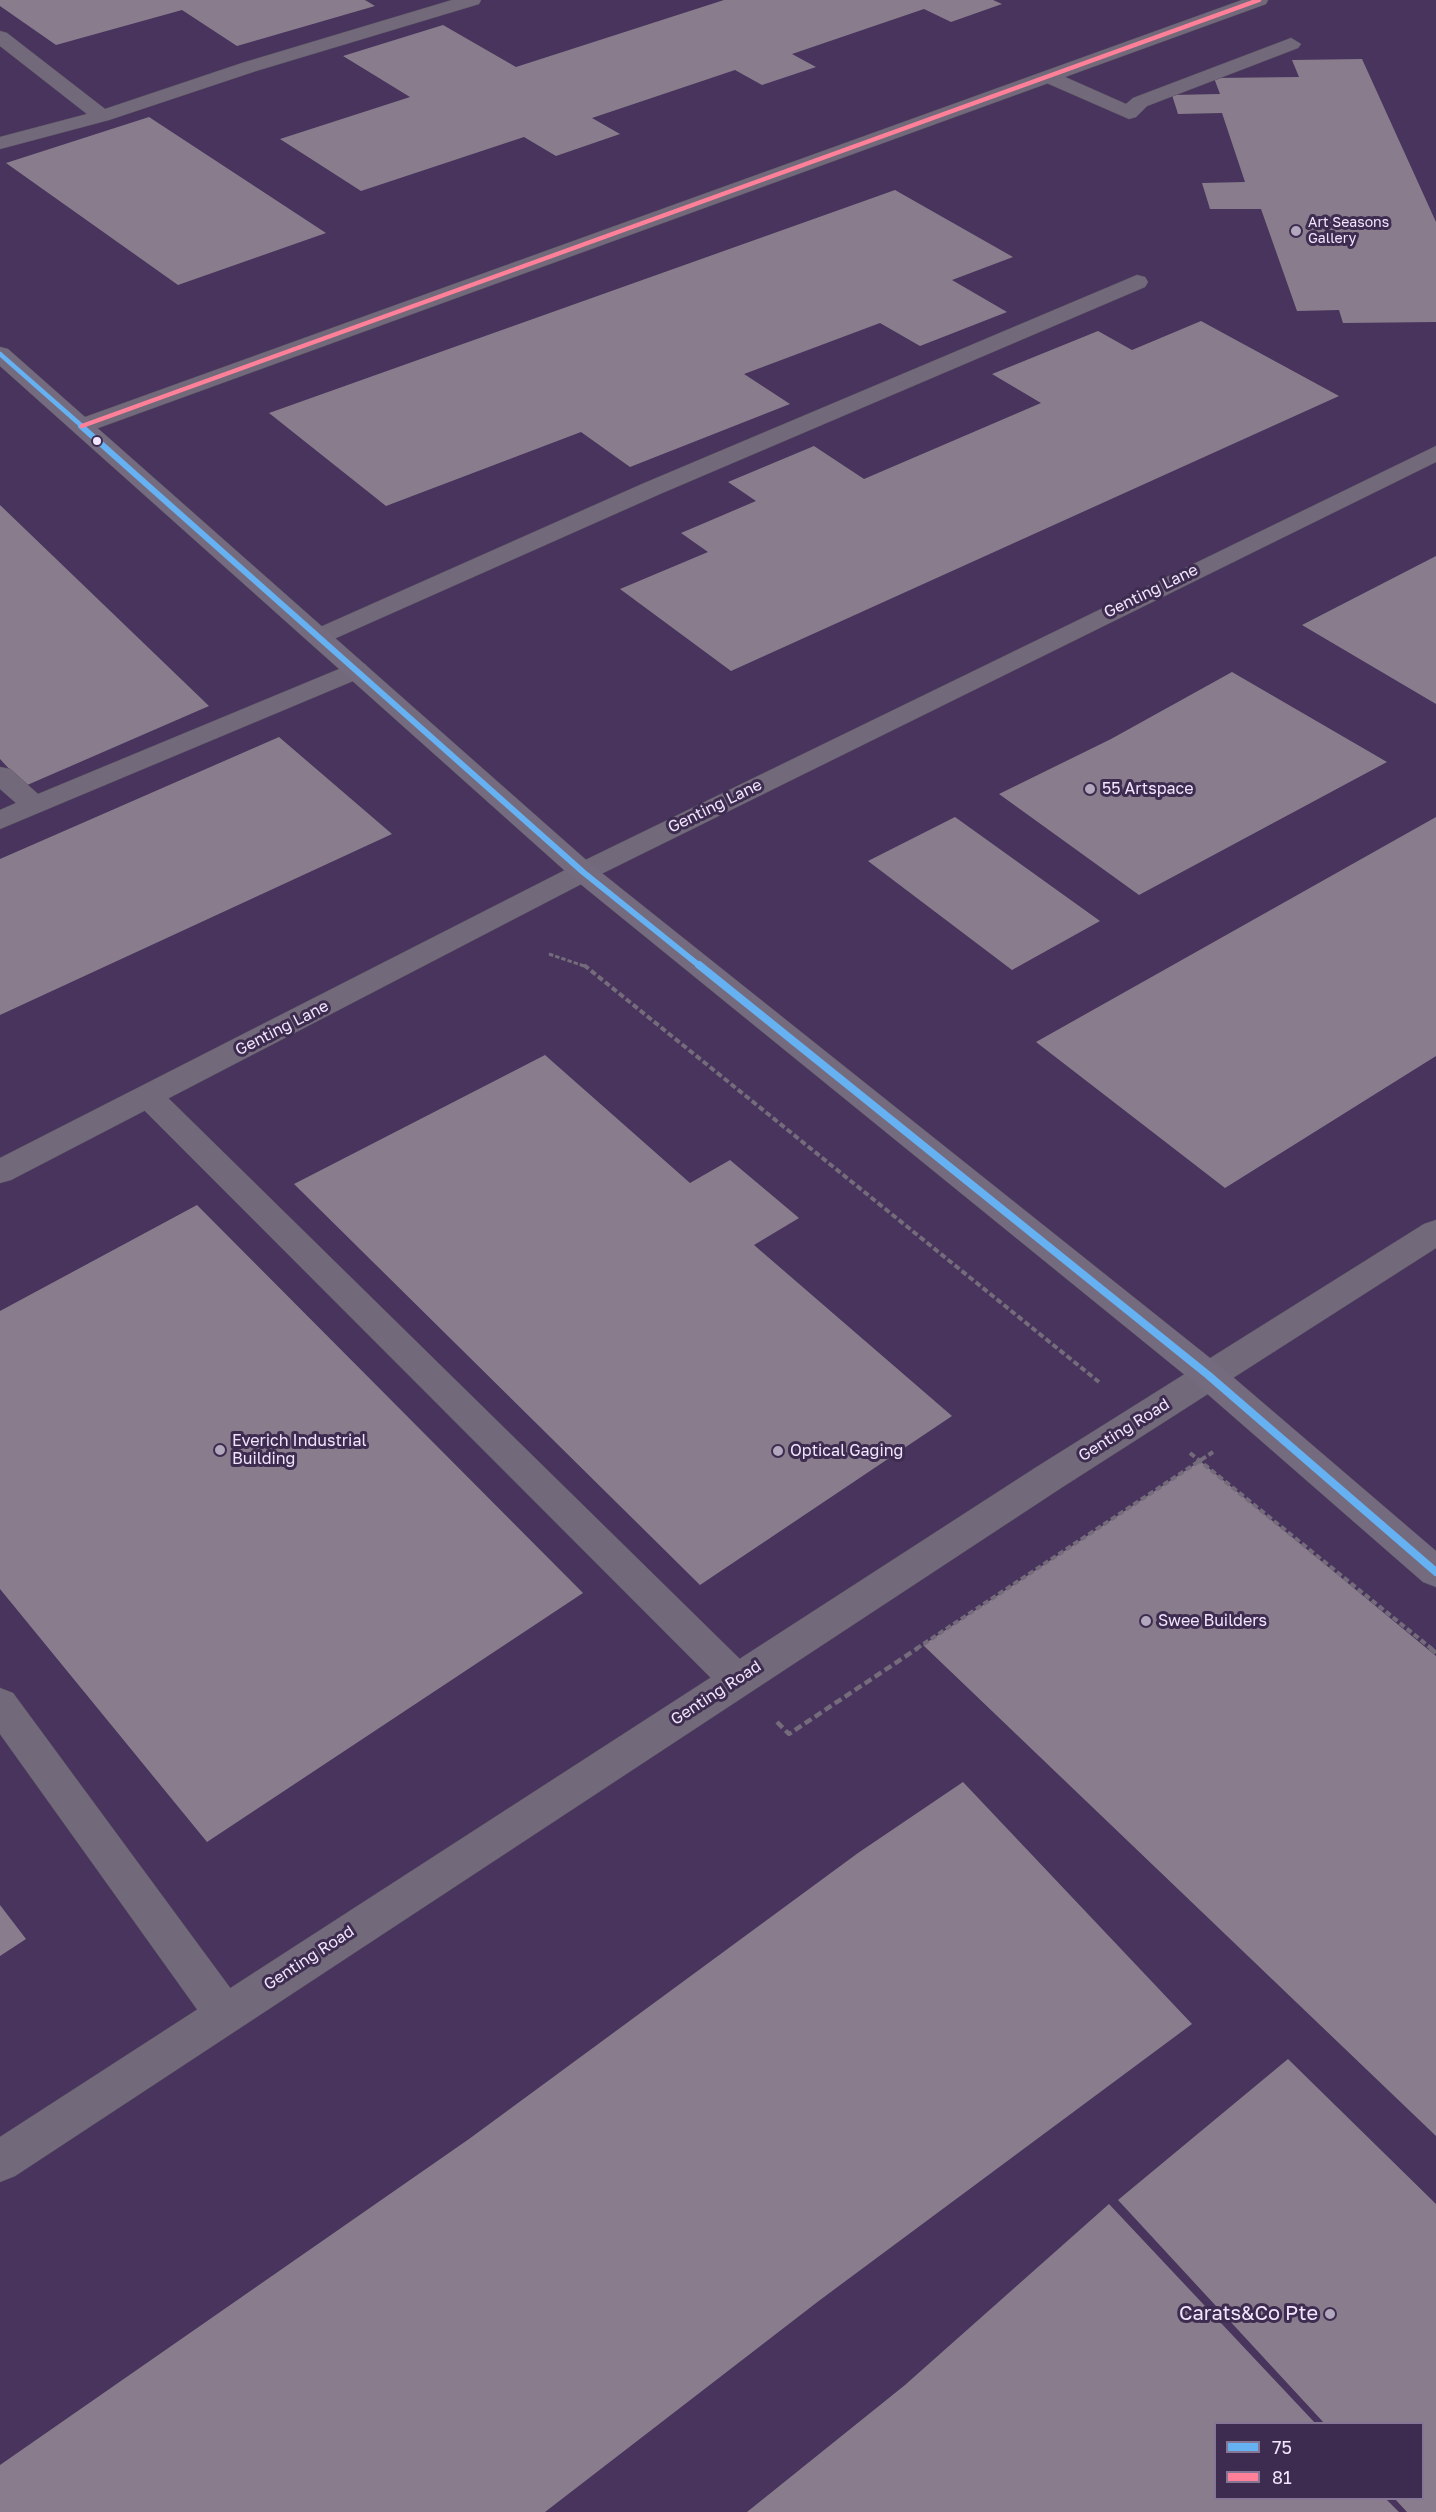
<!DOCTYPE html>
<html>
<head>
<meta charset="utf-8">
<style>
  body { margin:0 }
  #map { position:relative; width:1436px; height:2512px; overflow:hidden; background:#3e3448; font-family:"Golos Text",sans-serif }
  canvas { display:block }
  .legend { position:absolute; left:1214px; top:2422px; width:210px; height:78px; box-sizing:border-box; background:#3e2c50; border:2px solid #867695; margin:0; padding:8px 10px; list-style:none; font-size:18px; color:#f1e6fd }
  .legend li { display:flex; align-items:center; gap:12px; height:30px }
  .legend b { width:30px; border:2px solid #867695 }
</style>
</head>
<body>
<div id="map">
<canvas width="1436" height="2512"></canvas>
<ul class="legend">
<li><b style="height:8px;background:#66b1f2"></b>75</li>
<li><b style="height:8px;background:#ff8098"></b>81</li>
</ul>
</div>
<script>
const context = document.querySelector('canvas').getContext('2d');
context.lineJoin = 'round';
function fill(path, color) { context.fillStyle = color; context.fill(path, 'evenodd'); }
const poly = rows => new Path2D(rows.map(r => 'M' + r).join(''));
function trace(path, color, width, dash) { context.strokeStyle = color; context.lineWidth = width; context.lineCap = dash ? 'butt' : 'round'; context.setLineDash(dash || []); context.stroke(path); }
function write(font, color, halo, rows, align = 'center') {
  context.font = font + ' "Golos Text",sans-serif'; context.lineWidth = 6; context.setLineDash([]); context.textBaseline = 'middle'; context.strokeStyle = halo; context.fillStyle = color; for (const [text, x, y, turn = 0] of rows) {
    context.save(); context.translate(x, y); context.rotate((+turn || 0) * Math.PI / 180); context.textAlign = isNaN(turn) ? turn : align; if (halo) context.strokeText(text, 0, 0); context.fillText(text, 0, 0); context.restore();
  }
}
const built = poly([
  [0,0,1436,0,1436,2512,0,2512],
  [1216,2424,1422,2424,1422,2498,1216,2498]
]);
const building = poly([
  [0,0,365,0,375,6,237,46,182,10,56,45,0,6],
  [724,0,993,0,1002,4,951,22,924,9,792,54,816,67,762,85,735,70,592,118,620,134,556,156,524,137,361,191,280,139,410,97,343,56,443,25,516,67],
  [1362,59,1436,222,1436,322,1343,323,1339,310,1297,311,1261,209,1210,209,1202,183,1245,182,1222,113,1178,114,1172,95,1220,94,1214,78,1299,77,1292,60],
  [149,117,326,233,178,285,6,163],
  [895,190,1013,257,952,280,1007,312,920,346,880,323,744,374,790,404,630,467,581,432,386,506,269,413],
  [1201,321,1339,396,731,671,620,589,708,552,681,533,756,501,728,482,814,446,864,479,1041,403,992,374,1098,331,1132,350],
  [0,505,209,706,25,786,0,759],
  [1436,556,1436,704,1302,625],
  [1232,672,1387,762,1139,895,999,794,1111,739],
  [279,737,392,834,0,1015,0,859],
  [955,817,1100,921,1012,970,868,861],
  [1436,817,1436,1056,1225,1188,1036,1042],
  [545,1055,690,1183,730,1160,799,1218,754,1245,952,1416,700,1585,294,1184],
  [197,1205,583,1593,207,1842,0,1589,0,1311],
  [1200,1461,1436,1656,1436,2136,923,1645],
  [963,1782,1192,2024,820,2300,545,2512,0,2512,0,2465,469,2139,858,1853],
  [0,1905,26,1939,0,1956],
  [1288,2059,1436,2204,1436,2512,1407,2512,1395,2499,1422,2498,1422,2424,1325,2424,1118,2200],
  [1109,2204,1316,2424,1216,2424,1215,2499,1386,2499,1399,2512,747,2512,905,2385]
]);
const pathFar2 = poly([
  [549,954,587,967]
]);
const pathFar1 = poly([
  [584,965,1099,1382],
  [1190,1453,1432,1649],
  [916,1649,1213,1452]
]);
const path = poly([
  [1430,1648,1436,1653],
  [777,1722,789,1734,918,1648]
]);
const lane = poly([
  [452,0,481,0,479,4,256,71,109,120,0,149,0,137,87,114,0,46,0,31,7,33,105,109,242,63,452,0],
  [1291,38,1301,44,1298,48,1147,106,1136,117,1129,119,1042,81,1039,77,1042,73,1056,73,1126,104,1133,98,1291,38],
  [1137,275,1145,277,1148,282,1145,287,660,494,327,642,318,645,309,642,305,637,309,632,642,484,1137,275],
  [356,662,365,664,369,670,365,676,0,829,0,810,16,803,0,789,0,767,10,769,38,794,356,662],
  [149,1086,160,1090,750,1669,756,1680,750,1691,737,1696,724,1691,138,1104,133,1097,138,1090,149,1086],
  [0,1688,13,1693,239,2000,245,2013,239,2026,224,2032,209,2026,0,1734,0,1688]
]);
const street = poly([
  [1242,0,1268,0,1266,4,90,431,74,431,70,426,74,421,1242,0],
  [1436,446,1436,462,593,878,11,1180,0,1183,0,1158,573,866,1436,446],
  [1436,1220,1436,1248,1061,1488,15,2176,0,2182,0,2137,1035,1468,1424,1224,1436,1220]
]);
const secondary = poly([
  [0,347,8,349,593,866,1220,1366,1436,1551,1436,1587,1423,1582,1196,1384,573,878,0,366,0,347]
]);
const bus1Far2 = poly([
  [0,354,83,427]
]);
const bus1Far1 = poly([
  [81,426,583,872,701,967]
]);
const bus1 = poly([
  [699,965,1208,1375,1436,1572]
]);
const bus2 = poly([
  [82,426,1259,0]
]);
const markers = [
  [1296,231,6,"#b2a8be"],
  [97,441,5,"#f1e6fd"],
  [1090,789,6,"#b2a8be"],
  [220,1450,6,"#b2a8be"],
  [778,1451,6,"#b2a8be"],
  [1146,1621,6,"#b2a8be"],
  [1330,2314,6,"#b2a8be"]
];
const farPoinames = [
  ["Art Seasons",1308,223],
  ["Gallery",1308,239]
];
const streetNames = [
  ["Genting Lane",1151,591,-26],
  ["Genting Lane",715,806,-26],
  ["Genting Lane",282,1028,-27],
  ["Genting Road",1124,1430,-32],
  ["Genting Road",716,1693,-33],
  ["Genting Road",309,1958,-33]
];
const poiNames = [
  ["55 Artspace",1102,789],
  ["Everich Industrial",232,1441],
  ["Building",232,1459],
  ["Optical Gaging",790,1451],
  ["Swee Builders",1158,1621]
];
const nearPoinames = [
  ["Carats&Co Pte",1318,2314]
];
fill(built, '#48345c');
fill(building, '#897d8d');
trace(lane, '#5b5263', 1);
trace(street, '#5b5263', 1);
trace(secondary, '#5b5263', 1);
trace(pathFar2, '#746b7b', 3, [4.5, 2]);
trace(pathFar1, '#746b7b', 4, [6, 3]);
trace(path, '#746b7b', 4.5, [8, 4]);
fill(lane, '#726a7b');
fill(street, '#726a7b');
fill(secondary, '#756b7f');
trace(bus1Far2, '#66b1f2', 4.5);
trace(bus1Far1, '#66b1f2', 6);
trace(bus1, '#66b1f2', 8);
trace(bus2, '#ff8098', 4.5);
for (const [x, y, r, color] of markers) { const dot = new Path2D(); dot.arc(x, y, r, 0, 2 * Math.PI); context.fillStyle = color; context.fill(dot); trace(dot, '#3e2c50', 2); }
write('14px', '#f1e6fd', '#3e2c50', farPoinames, 'left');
write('16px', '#f1e6fd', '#3e2c50', streetNames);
write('16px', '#f1e6fd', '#3e2c50', poiNames, 'left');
write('20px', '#f1e6fd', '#3e2c50', nearPoinames, 'right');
</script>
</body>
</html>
